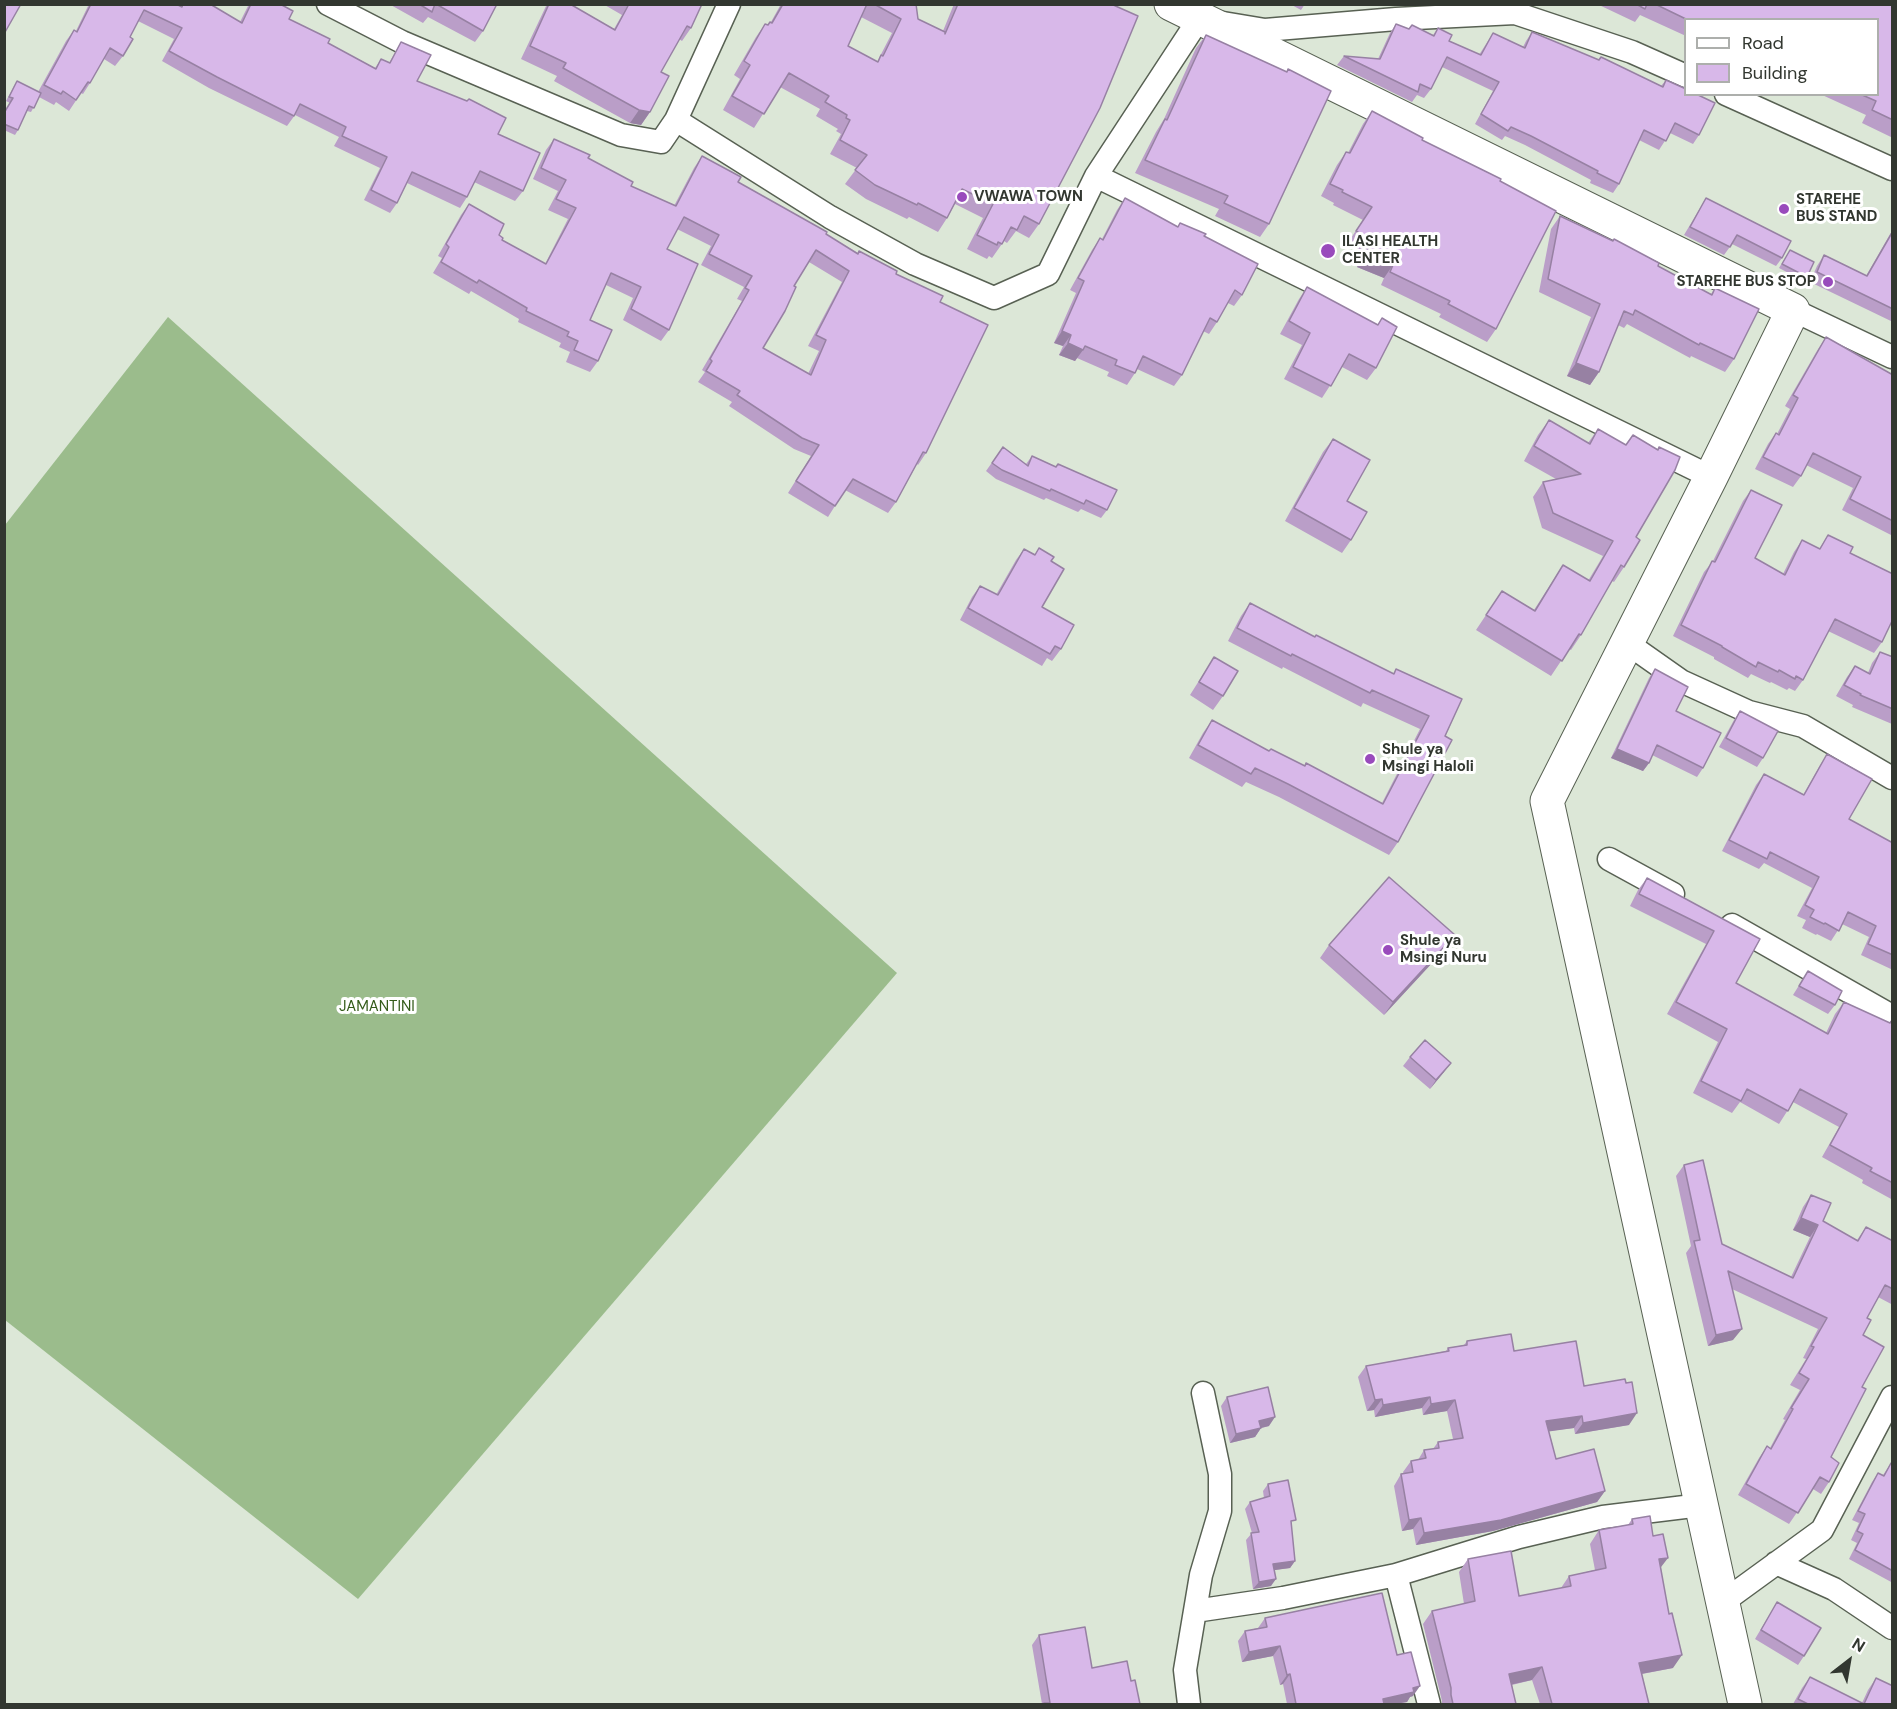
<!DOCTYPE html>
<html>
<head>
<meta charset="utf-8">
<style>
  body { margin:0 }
  #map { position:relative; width:1897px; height:1709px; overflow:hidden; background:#dce7d7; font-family:"DM Sans",sans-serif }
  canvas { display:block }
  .frame { position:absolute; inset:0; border:6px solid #323730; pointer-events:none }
  .legend { position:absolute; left:1684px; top:18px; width:195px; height:78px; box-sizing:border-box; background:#fff; border:2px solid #adafac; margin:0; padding:8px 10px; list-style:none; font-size:18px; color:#323730 }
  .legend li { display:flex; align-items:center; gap:12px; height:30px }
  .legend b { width:30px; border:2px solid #adafac }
  .north { position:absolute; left:1819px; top:1631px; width:60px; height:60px; -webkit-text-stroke:4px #fff; paint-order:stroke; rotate:31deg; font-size:16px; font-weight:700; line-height:24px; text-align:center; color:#323730 }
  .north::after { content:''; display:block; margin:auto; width:21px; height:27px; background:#323730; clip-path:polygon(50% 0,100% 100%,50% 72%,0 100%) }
</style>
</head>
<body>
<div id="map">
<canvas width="1897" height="1709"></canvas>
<div class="frame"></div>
<ul class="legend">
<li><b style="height:8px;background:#fff"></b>Road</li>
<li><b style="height:16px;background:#d8b8e9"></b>Building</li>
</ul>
<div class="north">N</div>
</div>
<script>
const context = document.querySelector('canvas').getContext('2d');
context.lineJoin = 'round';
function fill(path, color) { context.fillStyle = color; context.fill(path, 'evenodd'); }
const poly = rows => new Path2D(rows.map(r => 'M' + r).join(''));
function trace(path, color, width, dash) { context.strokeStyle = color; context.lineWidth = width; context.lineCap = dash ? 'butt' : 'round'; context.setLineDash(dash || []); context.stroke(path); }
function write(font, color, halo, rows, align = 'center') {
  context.font = font + ' "DM Sans",sans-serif'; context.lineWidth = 6; context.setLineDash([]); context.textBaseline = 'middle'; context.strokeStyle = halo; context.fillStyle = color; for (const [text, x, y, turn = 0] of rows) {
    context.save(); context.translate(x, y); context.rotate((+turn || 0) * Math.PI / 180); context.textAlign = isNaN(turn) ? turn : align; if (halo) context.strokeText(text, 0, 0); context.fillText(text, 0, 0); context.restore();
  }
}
const forest = poly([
  [168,317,897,973,358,1599,5,1320,5,525]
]);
const street = poly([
  [328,4,402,42,621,135,661,142,676,120,729,4],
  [1726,94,1892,169],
  [676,120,830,217,915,264,994,298,1048,274,1096,176,1199,19,1265,30,1396,19,1515,13,1632,52,1686,76],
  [1096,176,1711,477],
  [1793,310,1892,357],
  [1627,643,1681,681,1749,712,1803,726,1892,778],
  [1609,859,1673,894],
  [1732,925,1892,1016],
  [1776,1563,1834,1589,1892,1628],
  [1396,1575,1429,1704],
  [1723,1602,1822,1530,1892,1397],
  [1195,1611,1283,1598,1396,1575,1519,1537,1603,1517,1701,1505],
  [1189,1704,1185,1670,1201,1575,1220,1511,1220,1474,1203,1393]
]);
const secondary = poly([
  [1171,4,1793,310,1711,477,1547,801,1745,1704]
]);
const wall = poly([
  [89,4,176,4,180,7,181,4,210,4,240,22,249,4,280,4,289,19,328,43,375,68,381,59,389,63,401,42,417,81,498,134,523,191,515,201,474,182,467,197,460,208,407,183,397,203,390,213,364,200,380,168,334,146,339,137,295,115,287,126,209,88,162,61,174,39,138,21,130,37,123,56,115,66,104,59,90,83,83,94,81,93,69,111,56,102,54,105,39,97,31,112,27,111,18,130,15,135,4,130,4,112,10,103,6,101,14,86,17,81,38,92,66,41,74,30,76,31],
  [389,4,497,4,483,31,475,42,428,17,423,23],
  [547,4,570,4,614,29,622,15,603,4,702,4,691,28,682,41,679,39,661,72,650,112,641,125,630,123,554,81,557,76,521,59],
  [781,4,916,4,918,19,943,31,954,4,1111,4,1039,224,1029,238,1016,231,1007,243,1004,241,992,258,989,256,987,259,967,249,983,218,955,204,947,218,938,232,909,217,907,219,866,199,845,184,857,168,830,154,841,134,836,131,838,129,816,116,820,109,780,87,754,128,723,110,740,79,734,75,756,37,765,24,768,25,771,22],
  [861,17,892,33,877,62,848,46],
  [1290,4,1305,4,1301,10],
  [1597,4,1893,4,1893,138,1862,123,1866,115,1820,94,1878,94,1878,20,1686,20,1686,36,1640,15,1635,22],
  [1396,24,1409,29,1412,25,1433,35,1438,28,1449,41,1479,55,1493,33,1523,47,1526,41,1532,32,1599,60,1601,57,1661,86,1666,80,1699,135,1693,144,1670,133,1659,150,1639,140,1619,184,1613,193,1590,183,1591,180,1525,145,1505,136,1502,140,1475,124,1493,91,1442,67,1431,89,1424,98,1417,95,1412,102,1337,65,1344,56,1378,59,1390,33],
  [1206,35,1269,224,1260,237,1215,216,1219,209,1135,173,1156,132,1164,119,1196,48],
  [1372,111,1422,140,1500,181,1496,329,1487,342,1439,317,1441,314,1381,285,1384,278,1357,267,1363,254,1347,244,1363,220,1333,205,1334,203,1321,196,1337,165,1346,152,1348,153,1363,124],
  [554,139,588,158,631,186,674,206,694,168,702,156,738,182,858,253,896,274,940,302,926,453,918,465,917,464,896,502,888,513,845,490,828,517,788,493,811,456,794,449,729,406,732,402,698,382,705,372,702,370,742,301,737,299,744,287,701,265,711,246,677,229,667,249,669,330,661,341,623,320,633,298,606,285,590,320,598,361,590,372,566,362,570,352,559,347,561,343,518,322,519,319,471,291,469,294,433,273,442,258,438,256,461,215,469,204,499,235,502,240,545,264,568,219,548,210,558,191,533,179,546,150],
  [809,262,842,282,808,346,819,351,808,374,763,348,794,286],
  [1125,198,1177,227,1180,223,1204,236,1242,295,1234,306,1228,303,1217,322,1209,334,1203,331,1182,375,1174,386,1137,369,1135,373,1127,385,1107,376,1109,372,1077,358,1075,361,1059,355,1063,346,1054,343,1076,293,1070,290,1092,250,1100,238,1102,239,1117,210],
  [1706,198,1782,258,1776,266,1732,244,1724,255,1684,235],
  [1560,216,1711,294,1715,288,1734,359,1725,372,1691,356,1690,358,1627,324,1624,328,1618,325,1599,372,1590,385,1567,376,1591,317,1539,292,1551,229],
  [1893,229,1893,322,1810,282,1817,266,1824,255,1866,276],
  [1790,250,1807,277,1804,281,1779,268],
  [1307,287,1377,325,1382,318,1376,368,1367,380,1342,367,1322,398,1284,379,1302,345,1280,334,1299,299],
  [1826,337,1893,375,1893,536,1842,510,1853,488,1806,465,1801,476,1793,487,1755,469,1768,444,1776,433,1777,434,1790,409,1785,406,1818,349],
  [1549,420,1588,443,1598,429,1625,445,1633,435,1657,450,1659,447,1636,537,1624,567,1614,582,1612,581,1581,635,1571,650,1569,649,1551,676,1476,630,1502,591,1534,610,1563,565,1588,581,1603,556,1542,528,1533,497,1543,482,1556,479,1524,461,1538,435],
  [1333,439,1347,501,1351,540,1342,553,1285,521,1323,452],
  [1003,447,1026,464,1032,456,1056,467,1058,464,1107,510,1101,518,1081,509,1078,512,1046,498,1044,500,996,479,986,471],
  [1751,490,1755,558,1783,574,1794,552,1802,540,1819,549,1828,535,1850,553,1882,642,1874,653,1828,631,1803,680,1795,691,1789,688,1787,690,1771,682,1770,683,1751,674,1748,678,1714,659,1714,657,1673,636,1704,572,1713,561,1743,501],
  [1039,548,1051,561,1042,607,1061,649,1052,661,1047,658,1042,666,960,620,972,597,980,586,996,595,1016,560,1024,549,1035,554],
  [1250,603,1314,637,1393,674,1396,669,1462,699,1398,842,1389,855,1279,797,1246,782,1242,787,1189,758,1203,733,1212,720,1269,751,1304,766,1382,803,1420,729,1363,703,1361,707,1283,667,1282,669,1228,641,1241,616],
  [1880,652,1893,657,1892,724,1852,707,1853,705,1836,696,1847,677,1855,666,1868,673,1872,663],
  [1214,657,1223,696,1213,710,1190,695],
  [1655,669,1703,768,1697,777,1652,755,1649,763,1643,771,1611,758,1649,678],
  [1740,711,1763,758,1757,767,1719,747,1734,720],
  [1827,754,1849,819,1893,843,1893,970,1861,955,1869,937,1842,924,1831,941,1817,934,1816,935,1802,928,1806,920,1797,916,1812,888,1764,863,1759,869,1722,851,1756,785,1764,774,1803,795,1820,765],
  [1647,878,1760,939,1736,983,1826,1033,1835,1014,1844,1002,1889,1023,1893,1018,1893,1200,1862,1183,1863,1180,1822,1157,1839,1127,1793,1102,1779,1124,1740,1102,1732,1113,1693,1093,1718,1042,1667,1014,1706,944,1630,906,1638,890],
  [1329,945,1445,949,1384,1015,1320,958],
  [1808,971,1835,1005,1828,1014,1793,995],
  [1410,1057,1444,1072,1430,1089,1403,1066],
  [1684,1165,1722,1244,1791,1277,1810,1237,1793,1230,1803,1207,1811,1195,1823,1221,1857,1240,1866,1227,1893,1241,1893,1305,1878,1297,1867,1318,1863,1335,1862,1387,1831,1457,1829,1482,1821,1494,1813,1489,1789,1524,1738,1495,1759,1458,1767,1446,1770,1448,1785,1420,1783,1419,1800,1390,1790,1385,1806,1359,1803,1358,1818,1329,1732,1289,1733,1340,1708,1346,1686,1253,1691,1246,1676,1176],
  [1467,1341,1514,1351,1584,1386,1629,1425,1575,1434,1574,1428,1549,1431,1556,1459,1605,1491,1597,1502,1493,1531,1416,1545,1413,1529,1402,1531,1394,1486,1401,1474,1404,1474,1403,1472,1411,1461,1418,1460,1424,1450,1433,1449,1438,1442,1453,1439,1447,1411,1423,1415,1422,1408,1375,1417,1374,1410,1367,1411,1358,1377,1366,1366,1446,1351,1448,1348,1464,1345],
  [1227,1397,1269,1426,1261,1428,1255,1437,1230,1443,1221,1406],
  [1893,1462,1893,1583,1849,1559,1857,1543,1851,1540,1859,1523,1852,1520,1872,1482,1878,1473,1883,1475,1891,1463,1892,1464],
  [1268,1484,1291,1527,1295,1561,1290,1568,1274,1570,1271,1586,1253,1589,1246,1540,1252,1533,1245,1509,1250,1502,1264,1498,1263,1491],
  [1632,1519,1653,1536,1661,1568,1673,1668,1642,1674,1649,1704,1540,1704,1532,1680,1512,1685,1516,1704,1442,1704,1442,1701,1423,1624,1432,1611,1464,1604,1459,1572,1468,1559,1519,1596,1561,1588,1569,1576,1595,1570,1590,1544,1599,1530,1628,1525],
  [1777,1602,1804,1656,1798,1665,1755,1639],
  [1265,1618,1397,1655,1413,1696,1410,1697,1407,1702,1395,1704,1287,1704,1283,1684,1280,1685,1273,1656,1242,1662,1238,1641,1245,1631,1258,1628],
  [1039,1635,1092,1668,1131,1681,1140,1704,1042,1704,1032,1645],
  [1810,1677,1862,1703,1868,1690,1876,1678,1893,1704,1793,1704,1802,1688]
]);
const shadedWall = poly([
  [1356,4,1378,4,1365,6],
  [639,110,650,112,641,125,630,123],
  [1366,254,1393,265,1384,278,1357,267],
  [1062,331,1071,335,1063,346,1054,343],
  [1068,343,1083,350,1075,361,1059,355],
  [1576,363,1599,372,1590,385,1567,376],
  [1617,749,1649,763,1643,771,1611,758],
  [1455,935,1445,949,1384,1015,1393,1002],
  [1451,1063,1444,1072,1430,1089,1436,1080],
  [1801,1218,1818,1225,1810,1237,1793,1230],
  [1742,1329,1733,1340,1708,1346,1716,1335],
  [1430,1397,1422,1408,1375,1417,1383,1405],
  [1382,1399,1374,1410,1367,1411,1375,1400],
  [1455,1400,1447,1411,1423,1415,1431,1404],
  [1637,1413,1629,1425,1575,1434,1583,1423],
  [1582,1416,1574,1428,1538,1433,1546,1421],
  [1275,1417,1269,1426,1253,1430,1259,1421],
  [1261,1428,1255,1437,1230,1443,1236,1434],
  [1605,1491,1597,1502,1493,1531,1416,1545,1424,1533],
  [1421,1518,1413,1529,1402,1531,1409,1520],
  [1668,1558,1658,1571,1659,1559],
  [1295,1561,1290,1568,1268,1571,1273,1564],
  [1276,1579,1271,1586,1253,1589,1259,1582],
  [1280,1646,1273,1656,1242,1662,1249,1652],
  [1682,1655,1673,1668,1630,1676,1639,1663],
  [1542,1667,1532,1680,1500,1687,1509,1674],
  [1290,1674,1283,1684,1280,1685,1287,1675],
  [1420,1686,1413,1696,1410,1697,1407,1702,1395,1704,1379,1704,1383,1699,1413,1688]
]);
const building = poly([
  [4,4,21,4,4,34,4,4],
  [91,4,176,4,182,7,183,4,210,4,242,23,251,4,280,4,293,11,289,19,330,39,328,43,376,69,381,59,390,63,401,42,431,55,417,81,467,101,469,99,506,118,498,134,540,153,523,191,480,171,467,197,412,172,397,203,371,190,387,157,342,136,346,127,300,104,294,116,217,77,169,51,182,28,144,10,130,37,133,39,123,56,110,48,90,83,88,82,76,100,63,91,61,94,44,85,74,30,77,32,91,4],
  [419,4,435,4,432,12,419,4],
  [436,4,497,4,483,31,436,4],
  [549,4,570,4,615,30,629,4,702,4,691,28,687,26,661,72,669,76,650,112,639,110,563,68,566,63,530,46,549,4],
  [783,4,867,4,848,46,878,62,881,55,883,56,901,19,874,4,916,4,918,19,945,32,945,34,958,4,1111,4,1138,16,1100,108,1039,224,1024,216,1017,230,1011,227,1002,244,998,242,997,245,977,235,993,204,962,189,947,218,918,203,917,205,875,185,855,170,867,155,840,140,850,120,846,118,847,115,825,102,829,96,789,73,764,114,732,96,750,65,744,61,765,24,768,25,770,22,772,23,783,4],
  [1636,4,1647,4,1645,9,1636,4],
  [1655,4,1893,4,1893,120,1872,110,1876,101,1860,94,1878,94,1878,20,1688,20,1655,4],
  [1396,24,1409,29,1412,25,1434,36,1438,28,1452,35,1449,41,1481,55,1493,33,1525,48,1532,32,1599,60,1601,57,1663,87,1666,80,1686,89,1686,94,1696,94,1715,103,1699,135,1675,123,1666,141,1644,130,1619,184,1597,173,1598,171,1531,136,1511,127,1508,131,1481,114,1499,82,1447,57,1431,89,1420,84,1418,92,1344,56,1380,59,1396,24],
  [1206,35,1287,72,1288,69,1331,91,1269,224,1224,203,1228,196,1145,160,1165,119,1167,120,1206,35],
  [17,81,41,93,34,108,29,106,18,130,4,124,4,113,13,98,9,97,17,81],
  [1372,111,1423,138,1422,140,1501,179,1500,181,1556,211,1496,329,1448,304,1450,301,1390,272,1393,265,1366,254,1372,241,1356,231,1372,207,1342,192,1343,190,1330,184,1346,152,1350,153,1372,111],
  [554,139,590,155,588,158,633,182,631,186,676,206,702,156,741,177,738,182,827,232,826,234,858,254,859,251,897,271,896,274,943,296,940,302,988,325,926,453,923,452,896,502,853,479,835,506,796,481,819,445,802,438,737,395,740,391,706,371,712,361,710,359,749,290,745,288,752,276,709,254,719,235,684,217,667,249,698,264,669,330,631,309,641,287,611,273,590,320,612,330,598,361,574,350,578,341,567,336,569,332,526,311,527,308,479,280,477,283,441,262,449,247,446,244,469,204,504,224,499,235,503,238,502,240,546,264,576,208,556,199,566,180,541,168,554,139],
  [816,250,849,271,816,335,826,340,811,375,763,348,785,311,796,287,794,286,816,250],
  [1125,198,1178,227,1180,223,1206,234,1204,236,1258,264,1242,295,1235,290,1217,322,1210,318,1182,375,1143,356,1135,373,1115,365,1117,360,1085,346,1083,350,1068,343,1071,335,1062,331,1084,281,1078,278,1100,238,1103,240,1125,198],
  [1706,198,1791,241,1782,258,1737,235,1730,247,1690,227,1706,198],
  [1560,216,1613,241,1614,239,1659,263,1658,266,1712,295,1715,288,1759,309,1734,359,1700,343,1699,345,1635,310,1633,315,1624,311,1599,372,1576,363,1600,304,1548,279,1560,216],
  [1893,231,1893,309,1817,272,1824,255,1867,276,1893,231],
  [1790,250,1814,262,1807,277,1782,264,1790,250],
  [1307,287,1378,325,1382,318,1397,327,1376,368,1349,354,1331,386,1293,367,1310,333,1289,321,1307,287],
  [1826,337,1893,375,1893,521,1850,499,1861,477,1813,453,1801,476,1763,457,1776,433,1779,435,1798,398,1793,395,1826,337],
  [1549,420,1590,444,1598,429,1626,445,1633,435,1658,450,1659,447,1680,457,1675,470,1636,537,1640,540,1624,567,1621,565,1581,635,1579,634,1562,661,1486,615,1502,591,1535,611,1563,565,1590,581,1613,541,1553,513,1543,482,1581,474,1534,446,1549,420],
  [1333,439,1370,460,1347,501,1367,512,1351,540,1294,508,1333,439],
  [1003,447,1028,466,1032,456,1056,467,1058,464,1117,490,1107,510,1086,500,1084,504,1051,489,1050,491,1002,470,992,463,1003,447],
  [1751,490,1782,505,1755,558,1785,575,1802,540,1820,549,1828,535,1853,547,1850,553,1893,574,1893,619,1882,642,1835,619,1803,680,1796,676,1795,679,1779,670,1778,672,1758,662,1756,667,1722,647,1722,646,1681,625,1712,561,1715,562,1751,490],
  [1039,548,1054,557,1051,561,1064,569,1042,607,1074,625,1061,649,1055,646,1050,654,968,608,980,586,998,595,1024,549,1035,555,1039,548],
  [1250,603,1315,637,1316,635,1394,674,1396,669,1462,699,1445,736,1452,740,1398,842,1288,784,1255,768,1251,774,1198,745,1212,720,1269,751,1271,749,1305,766,1306,763,1383,804,1429,716,1372,690,1370,693,1292,654,1291,656,1237,628,1250,603],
  [1880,652,1893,657,1893,709,1860,695,1861,694,1844,685,1855,666,1870,674,1880,652],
  [1214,657,1238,671,1223,696,1199,682,1214,657],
  [1655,669,1688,687,1676,711,1721,733,1703,768,1657,745,1649,763,1617,749,1655,669],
  [1740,711,1778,731,1763,758,1726,738,1740,711],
  [1827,754,1872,779,1849,819,1893,843,1893,955,1868,944,1876,926,1848,912,1839,931,1825,923,1824,924,1810,917,1814,910,1805,905,1819,877,1770,852,1767,859,1729,840,1764,774,1804,795,1827,754],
  [1389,877,1455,935,1393,1002,1329,945,1389,877],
  [1647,878,1760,939,1736,983,1828,1034,1844,1002,1890,1023,1893,1019,1893,1183,1870,1171,1872,1168,1830,1145,1847,1114,1800,1089,1788,1111,1747,1089,1741,1101,1701,1081,1727,1029,1676,1002,1714,931,1639,894,1647,878],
  [1808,971,1842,991,1835,1005,1799,986,1808,971],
  [1425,1040,1451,1063,1436,1080,1410,1057,1425,1040],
  [1703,1160,1722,1244,1793,1278,1818,1225,1801,1218,1811,1195,1831,1203,1823,1221,1858,1241,1866,1227,1893,1241,1893,1289,1885,1285,1867,1318,1871,1320,1863,1335,1884,1347,1862,1387,1866,1389,1831,1457,1839,1463,1829,1482,1820,1477,1798,1513,1746,1484,1767,1446,1771,1449,1793,1409,1791,1408,1809,1379,1799,1373,1814,1347,1811,1346,1827,1318,1728,1271,1742,1329,1716,1335,1694,1241,1700,1240,1684,1165,1703,1160],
  [1511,1334,1514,1351,1576,1341,1584,1386,1625,1379,1626,1383,1632,1382,1637,1413,1583,1423,1582,1416,1546,1421,1556,1459,1594,1449,1605,1491,1501,1520,1424,1533,1421,1518,1409,1520,1401,1474,1413,1472,1411,1461,1426,1458,1424,1450,1439,1448,1438,1442,1463,1438,1455,1400,1431,1404,1430,1397,1383,1405,1382,1399,1375,1400,1366,1366,1449,1351,1448,1348,1467,1345,1467,1341,1511,1334],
  [1268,1387,1275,1417,1259,1421,1261,1428,1236,1434,1227,1397,1268,1387],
  [1891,1463,1893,1464,1893,1571,1855,1550,1863,1534,1857,1531,1865,1514,1858,1511,1878,1473,1884,1476,1891,1463],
  [1288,1480,1296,1520,1291,1521,1295,1561,1273,1564,1276,1579,1259,1582,1251,1533,1259,1532,1250,1502,1270,1496,1268,1484,1288,1480],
  [1650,1516,1653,1536,1663,1534,1668,1558,1659,1559,1669,1614,1672,1613,1682,1655,1639,1663,1649,1704,1552,1704,1542,1667,1509,1674,1516,1704,1453,1704,1451,1695,1451,1688,1432,1611,1475,1601,1468,1559,1511,1551,1519,1596,1571,1586,1569,1576,1606,1568,1599,1530,1633,1524,1632,1519,1650,1516],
  [1382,1593,1397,1655,1411,1652,1420,1686,1413,1688,1414,1692,1383,1699,1384,1704,1296,1704,1290,1674,1287,1675,1280,1646,1249,1652,1245,1631,1267,1627,1265,1618,1382,1593],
  [1777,1602,1821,1628,1804,1656,1761,1630,1777,1602],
  [1085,1627,1092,1668,1127,1661,1131,1681,1135,1680,1140,1704,1044,1704,1044,1703,1050,1703,1039,1635,1085,1627],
  [1810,1677,1864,1704,1876,1678,1893,1686,1893,1704,1808,1704,1798,1699,1810,1677]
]);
const markers = [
  [962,197,6,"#994bbc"],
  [1784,209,6,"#994bbc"],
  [1328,251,8,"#994bbc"],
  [1828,282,6,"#994bbc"],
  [1370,759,6,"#994bbc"],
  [1388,950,6,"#994bbc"]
];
const poiNames = [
  ["VWAWA TOWN",974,197],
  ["STAREHE",1796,200],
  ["BUS STAND",1796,217],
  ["ILASI HEALTH",1342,242],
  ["CENTER",1342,259],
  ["STAREHE BUS STOP",1816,282,"right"],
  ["Shule ya",1382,750],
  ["Msingi Haloli",1382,767],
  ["Shule ya",1400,941],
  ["Msingi Nuru",1400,958]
];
const parkNames = [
  ["JAMANTINI",377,1007]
];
fill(forest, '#9bbc8c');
trace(street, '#586153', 25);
trace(secondary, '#586153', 35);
trace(street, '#fff', 22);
trace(secondary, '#fff', 33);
fill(wall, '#ba9ec8');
fill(shadedWall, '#9781a3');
fill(building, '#d8b8e9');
trace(building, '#9781a3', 1.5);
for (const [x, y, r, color] of markers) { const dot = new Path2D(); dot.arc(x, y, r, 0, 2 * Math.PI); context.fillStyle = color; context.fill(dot); trace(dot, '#fff', 2); }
write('bold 15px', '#323730', '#fff', poiNames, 'left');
write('15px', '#335b19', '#fff', parkNames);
</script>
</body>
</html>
